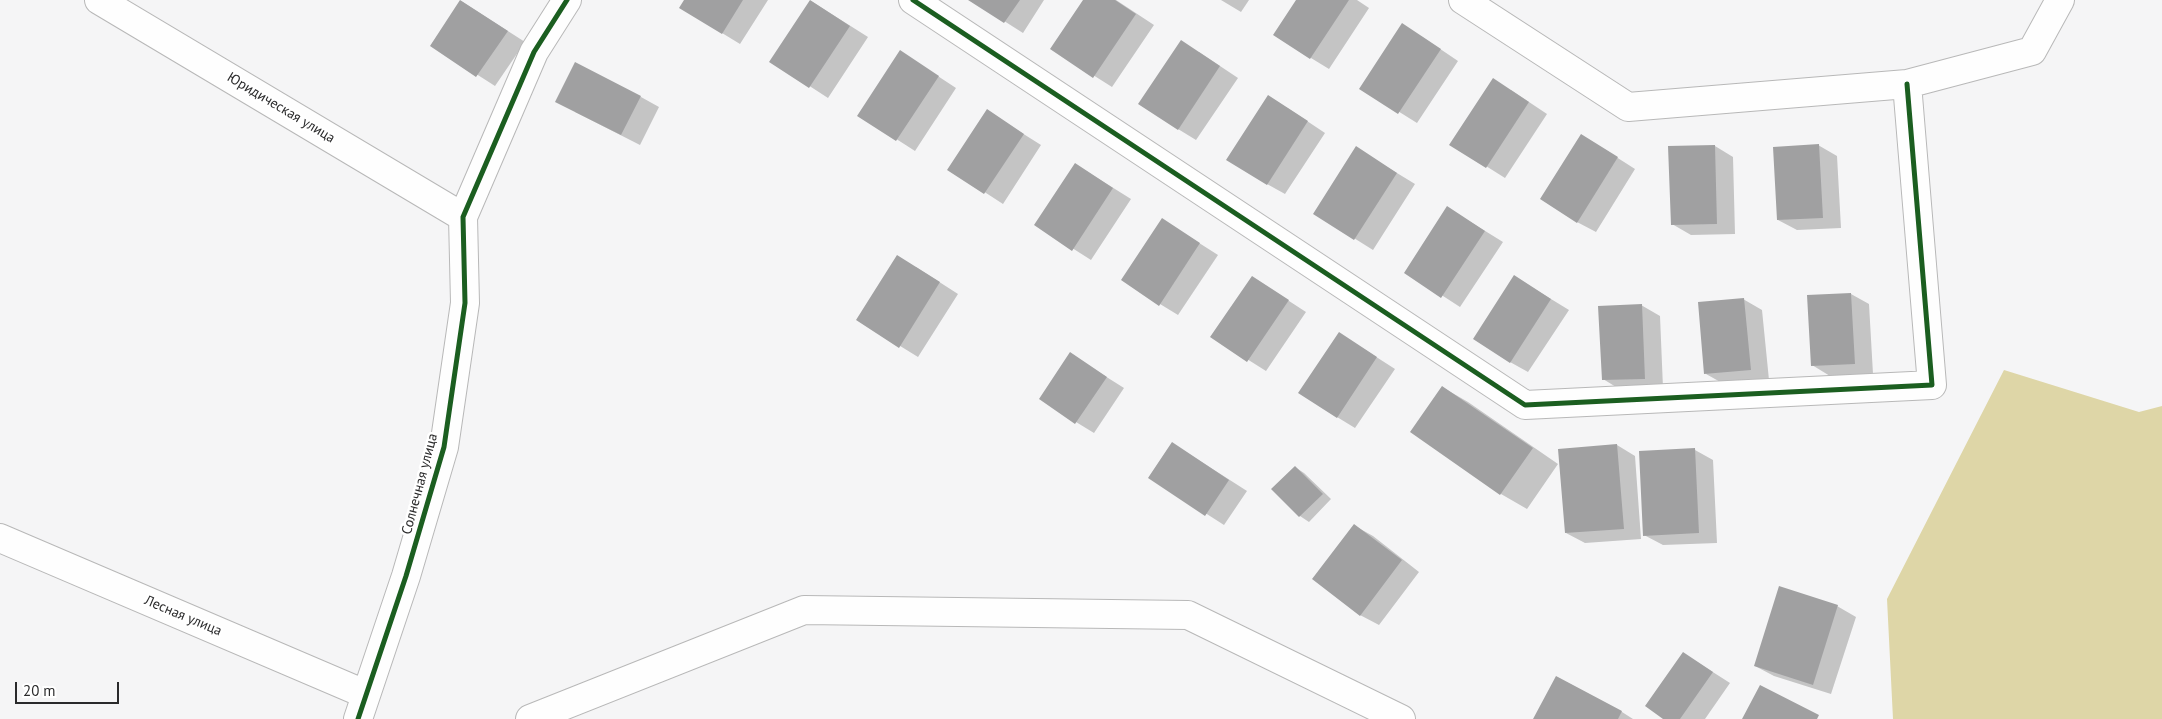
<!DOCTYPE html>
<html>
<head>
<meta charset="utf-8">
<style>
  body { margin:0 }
  #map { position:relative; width:2162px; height:719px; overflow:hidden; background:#f5f5f6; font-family:"PT Sans",sans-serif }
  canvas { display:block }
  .scale { position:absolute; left:15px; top:682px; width:104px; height:22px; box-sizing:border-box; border:2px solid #2a2a2b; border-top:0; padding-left:6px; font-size:15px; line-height:18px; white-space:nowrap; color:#2a2a2b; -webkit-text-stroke:4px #fff; paint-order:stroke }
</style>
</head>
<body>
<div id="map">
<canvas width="2162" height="719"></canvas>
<div class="scale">20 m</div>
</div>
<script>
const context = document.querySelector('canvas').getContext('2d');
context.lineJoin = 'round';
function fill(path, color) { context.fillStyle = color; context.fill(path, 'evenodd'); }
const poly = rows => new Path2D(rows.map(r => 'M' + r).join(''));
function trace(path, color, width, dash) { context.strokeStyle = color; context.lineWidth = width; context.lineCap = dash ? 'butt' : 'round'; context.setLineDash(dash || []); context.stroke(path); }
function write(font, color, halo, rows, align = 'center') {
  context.font = font + ' "PT Sans",sans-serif'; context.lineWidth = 5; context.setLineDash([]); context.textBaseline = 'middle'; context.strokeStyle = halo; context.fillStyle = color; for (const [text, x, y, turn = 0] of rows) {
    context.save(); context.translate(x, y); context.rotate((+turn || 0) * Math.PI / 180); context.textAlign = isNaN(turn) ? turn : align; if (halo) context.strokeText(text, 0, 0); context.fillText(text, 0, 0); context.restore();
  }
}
const forest = poly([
  [2004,370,2139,412,2162,406,2162,719,1893,719,1887,599]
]);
const shadow = poly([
  [686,0,768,0,740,44,722,33],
  [971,0,1044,0,1023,33],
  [1085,0,1116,0,1154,25,1112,87,1052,49],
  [1221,0,1249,0,1241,12],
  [1297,0,1357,0,1369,8,1329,69,1311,58],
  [461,1,525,42,495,86,431,45],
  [811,1,868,37,828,98,771,61],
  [1421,36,1458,61,1417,123,1361,88],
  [1199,52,1238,78,1196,140,1178,129],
  [918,63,956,88,915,151,859,115],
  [1511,90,1547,114,1505,178,1451,144],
  [641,97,659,107,640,145,575,112],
  [1286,107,1325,133,1285,194,1267,184],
  [987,111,1041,145,1003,204,949,169],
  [1818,145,1837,156,1841,228,1797,230,1778,220],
  [1599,146,1635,169,1596,232,1577,222],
  [1715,146,1733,157,1735,234,1691,235,1672,224],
  [1374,159,1415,184,1373,250,1314,213],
  [1075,164,1131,199,1091,260,1036,225],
  [1448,208,1503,242,1460,307,1406,272],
  [1163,220,1218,255,1178,315,1160,304],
  [916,267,958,294,918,357,858,320],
  [1252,277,1306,312,1266,371,1212,337],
  [1515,277,1569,310,1528,372,1510,362],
  [1851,294,1869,304,1873,374,1830,376,1812,365],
  [1743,299,1762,310,1769,380,1724,384,1706,374],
  [1641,305,1660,316,1663,388,1621,390,1603,379],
  [1339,333,1395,369,1355,428,1337,417],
  [1070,354,1124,388,1094,433,1076,422],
  [1442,387,1468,402,1558,464,1527,509,1501,494,1412,432],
  [1172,443,1247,491,1224,525,1149,477],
  [1617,445,1635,456,1641,539,1585,543,1566,533],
  [1695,450,1713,460,1717,543,1663,545,1644,535],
  [1295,467,1304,473,1331,499,1309,522,1300,516],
  [1355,526,1373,536,1419,572,1379,625,1360,615],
  [1837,606,1856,617,1831,694,1774,676,1755,666],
  [1683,653,1730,683,1705,719,1665,719],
  [1557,677,1622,712,1633,719,1534,719]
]);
const building = poly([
  [460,0,508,31,476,77,430,46],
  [684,0,743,0,722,34,679,8],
  [810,0,850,26,809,88,769,62],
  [968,0,1020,0,1004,23],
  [1083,0,1115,0,1136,14,1093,78,1050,49],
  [1296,0,1349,0,1310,59,1273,35],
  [1402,23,1441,49,1398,114,1359,89],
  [1181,40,1220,66,1178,130,1138,104],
  [900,50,939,76,896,141,857,116],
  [575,62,641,96,621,135,555,102],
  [1493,78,1529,102,1486,168,1449,145],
  [1268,95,1308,121,1267,185,1226,160],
  [987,109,1024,134,984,194,947,170],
  [1581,134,1618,157,1577,223,1540,199],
  [1819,144,1823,218,1777,220,1773,147],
  [1715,145,1717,224,1671,225,1668,146],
  [1356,146,1397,173,1354,240,1313,214],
  [1075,163,1113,188,1072,251,1034,225],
  [1447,206,1485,231,1441,298,1404,273],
  [1162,218,1200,243,1159,306,1121,280],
  [897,255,940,282,899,348,856,320],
  [1514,275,1551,299,1510,363,1473,339],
  [1252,276,1289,300,1247,362,1210,337],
  [1851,293,1855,364,1811,366,1807,295],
  [1744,298,1751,370,1704,374,1698,302],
  [1642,304,1645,379,1602,380,1598,306],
  [1339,332,1377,357,1337,418,1298,393],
  [1070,352,1107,377,1075,424,1039,399],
  [1442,386,1533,448,1500,495,1410,432],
  [1172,442,1229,480,1205,516,1148,478],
  [1617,444,1624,529,1565,533,1558,449],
  [1695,448,1699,533,1643,536,1639,451],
  [1295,466,1323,494,1299,517,1271,489],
  [1354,524,1402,560,1360,616,1312,579],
  [1779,586,1838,605,1813,685,1754,666],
  [1683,652,1713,672,1680,719,1663,719,1645,706],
  [1556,676,1622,711,1618,719,1533,719],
  [1760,685,1819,715,1817,719,1742,719]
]);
const minor = poly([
  [99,0,463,217],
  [913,0,1525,405,1932,385,1907,84],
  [1463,0,1628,107,1907,84,2032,51,2060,0],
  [0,538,365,694],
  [358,719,406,576,444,447,465,303,463,217,534,52,567,0],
  [530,719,804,610,1188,615,1401,719]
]);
const cycleway = poly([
  [913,0,1525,405,1932,385,1907,84],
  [358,719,406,576,444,447,465,303,463,217,534,52,567,0]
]);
const streetNames = [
  ["Юридическая улица",281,108,31],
  ["Солнечная улица",420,484,-75],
  ["Лесная улица",183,616,23]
];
fill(forest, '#ded6a7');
fill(shadow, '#0003');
fill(building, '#a0a0a1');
trace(minor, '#b8b8b8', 30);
trace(minor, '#fefefe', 28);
trace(cycleway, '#1b5e20', 5);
write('14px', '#2a2a2b', '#fff', streetNames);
</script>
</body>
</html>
